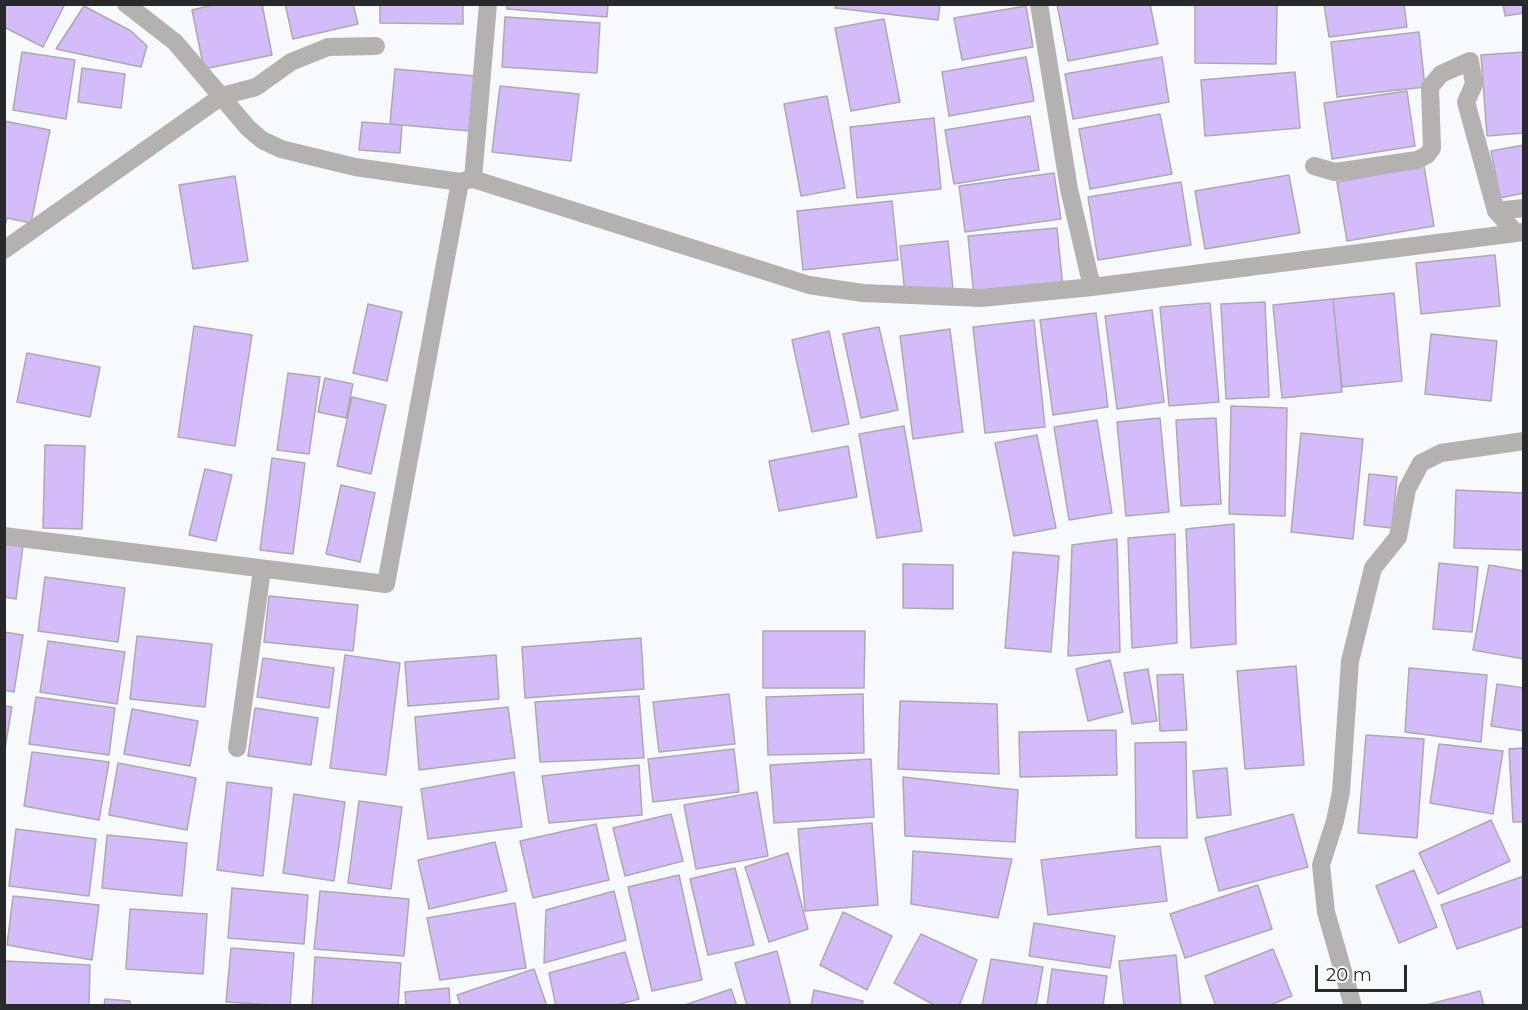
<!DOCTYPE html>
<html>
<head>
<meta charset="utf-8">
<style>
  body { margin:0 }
  #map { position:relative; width:1528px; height:1010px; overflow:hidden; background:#f8f9fc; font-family:Montserrat,sans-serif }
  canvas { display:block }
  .frame { position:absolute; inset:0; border:6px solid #28292a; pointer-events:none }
  .scale { position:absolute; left:1315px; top:965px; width:92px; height:27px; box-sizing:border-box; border:3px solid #28292a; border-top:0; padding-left:8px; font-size:18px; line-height:21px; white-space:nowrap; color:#28292a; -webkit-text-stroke:4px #fff; paint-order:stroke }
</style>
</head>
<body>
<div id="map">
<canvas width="1528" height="1010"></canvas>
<div class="frame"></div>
<div class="scale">20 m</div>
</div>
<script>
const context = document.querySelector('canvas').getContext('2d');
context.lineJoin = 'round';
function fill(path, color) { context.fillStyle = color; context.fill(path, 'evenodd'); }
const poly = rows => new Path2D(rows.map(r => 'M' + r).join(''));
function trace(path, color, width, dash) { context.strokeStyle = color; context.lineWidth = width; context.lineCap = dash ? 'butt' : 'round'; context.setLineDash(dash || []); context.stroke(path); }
const building = poly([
  [4,4,65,4,43,47,4,27,4,4],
  [217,4,262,4,272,55,204,69,192,10,217,4],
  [285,4,353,4,358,24,293,39,285,4],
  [380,4,463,4,463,24,380,23,380,4],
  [507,4,608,4,607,17,507,9,507,4],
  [836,4,940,4,938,20,835,8,836,4],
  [1057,4,1150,4,1158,44,1068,61,1057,4],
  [1195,4,1277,4,1276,64,1195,63,1195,4],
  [1324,4,1404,4,1407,27,1329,37,1324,4],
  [1503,4,1524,4,1524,13,1505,16,1503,4],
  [84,6,131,31,147,46,141,67,56,49,84,6],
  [1026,6,1033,47,962,60,954,18,1026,6],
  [505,17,600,23,597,73,502,67,505,17],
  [884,19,900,102,851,111,835,28,884,19],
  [1419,32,1425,87,1337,97,1331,42,1419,32],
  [22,52,75,60,66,119,13,110,22,52],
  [1524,52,1524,133,1487,136,1481,55,1524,52],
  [1026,57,1034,101,949,116,942,72,1026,57],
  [1162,57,1169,102,1073,119,1065,74,1162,57],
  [82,68,125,74,121,108,78,102,82,68],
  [395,69,475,76,470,131,390,124,395,69],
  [1295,72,1300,128,1205,136,1201,80,1295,72],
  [500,86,579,94,571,161,492,152,500,86],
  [1407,91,1415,146,1332,159,1324,103,1407,91],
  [827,96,845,188,801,196,784,104,827,96],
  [1160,114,1172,174,1090,189,1079,129,1160,114],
  [1030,116,1039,170,954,184,945,130,1030,116],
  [934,118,941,189,857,198,850,127,934,118],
  [4,121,50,130,31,223,7,218,4,229,4,121],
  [362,122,402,125,400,153,359,150,362,122],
  [1524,145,1524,193,1500,198,1491,151,1524,145],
  [1424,166,1434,226,1347,241,1337,182,1424,166],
  [1054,173,1061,219,965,232,959,186,1054,173],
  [1289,175,1300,233,1205,249,1195,191,1289,175],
  [235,176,248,261,193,269,179,185,235,176],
  [1181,182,1191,245,1098,260,1088,197,1181,182],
  [892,201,898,260,803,270,797,211,892,201],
  [1057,228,1063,288,974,297,968,236,1057,228],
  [948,241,953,289,905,294,900,246,948,241],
  [1495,255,1500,306,1421,314,1416,263,1495,255],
  [1394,293,1402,381,1342,387,1333,299,1394,293],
  [1333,299,1342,392,1282,398,1273,305,1333,299],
  [1265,302,1269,397,1226,399,1221,304,1265,302],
  [1210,303,1219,402,1169,406,1160,307,1210,303],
  [368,304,402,312,387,381,353,373,368,304],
  [1152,310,1164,402,1117,409,1105,316,1152,310],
  [1096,313,1108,407,1053,415,1040,320,1096,313],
  [1034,320,1045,427,985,433,973,327,1034,320],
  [194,326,252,335,235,446,178,437,194,326],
  [879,327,898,410,861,418,843,334,879,327],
  [950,329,963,432,913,439,900,336,950,329],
  [829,331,849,424,812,432,792,340,829,331],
  [1431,334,1497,341,1491,401,1425,394,1431,334],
  [27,353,100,367,90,417,17,402,27,353],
  [288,373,320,377,309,454,277,450,288,373],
  [325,378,353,384,346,418,318,412,325,378],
  [352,397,386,405,371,474,337,466,352,397],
  [1231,406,1287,408,1285,516,1229,514,1231,406],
  [1160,418,1169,512,1126,516,1117,422,1160,418],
  [1216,418,1221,504,1181,506,1176,420,1216,418],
  [1097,420,1112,513,1069,520,1054,427,1097,420],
  [904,426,922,531,877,538,859,434,904,426],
  [1301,433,1363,439,1353,539,1291,532,1301,433],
  [1037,435,1056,528,1014,536,995,443,1037,435],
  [45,445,85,446,82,529,43,528,45,445],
  [848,446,857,497,779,511,769,461,848,446],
  [272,458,305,463,293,554,260,550,272,458],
  [205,469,232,475,216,541,189,535,205,469],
  [1369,474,1397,477,1392,528,1364,525,1369,474],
  [341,485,375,493,360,562,326,554,341,485],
  [1456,490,1524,493,1524,550,1454,548,1456,490],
  [1234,524,1236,644,1191,648,1186,529,1234,524],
  [1175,534,1177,643,1132,648,1128,538,1175,534],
  [1117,539,1120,652,1068,656,1072,545,1117,539],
  [4,543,23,546,16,599,4,597,4,543],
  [1013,552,1059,556,1051,652,1005,648,1013,552],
  [1439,563,1478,567,1472,632,1433,629,1439,563],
  [903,564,953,565,953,609,903,608,903,564],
  [1489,565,1524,571,1524,659,1473,650,1489,565],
  [45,577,125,588,118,642,38,631,45,577],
  [269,596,358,605,353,651,264,642,269,596],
  [763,631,865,631,864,688,763,688,763,631],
  [4,632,23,635,14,692,4,690,4,632],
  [137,636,212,644,205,707,130,699,137,636],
  [641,638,644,689,525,698,522,647,641,638],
  [48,641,125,652,117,704,40,692,48,641],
  [345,655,400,663,386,775,330,768,345,655],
  [496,655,499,699,408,706,405,662,496,655],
  [263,658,334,668,329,708,257,697,263,658],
  [1110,660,1123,712,1088,721,1076,669,1110,660],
  [1296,666,1304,765,1245,769,1237,671,1296,666],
  [1409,668,1487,675,1481,742,1405,732,1409,668],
  [1148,669,1157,721,1132,724,1124,673,1148,669],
  [1183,674,1187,730,1160,731,1157,675,1183,674],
  [1497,684,1524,688,1524,731,1491,726,1497,684],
  [729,694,735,744,659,752,653,702,729,694],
  [863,694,864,753,768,755,766,697,863,694],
  [639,696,644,758,540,762,535,702,639,696],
  [36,697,115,708,109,755,29,744,36,697],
  [900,701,997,704,999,774,898,769,900,701],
  [4,706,12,707,4,754,4,706],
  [508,707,515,758,419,770,415,717,508,707],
  [255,708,318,718,311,765,248,756,255,708],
  [132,709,198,721,190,766,124,754,132,709],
  [1116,730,1117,775,1020,777,1019,732,1116,730],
  [1366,735,1424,739,1417,838,1358,833,1366,735],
  [1186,742,1187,838,1136,838,1135,743,1186,742],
  [1439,744,1503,751,1493,814,1430,803,1439,744],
  [1524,748,1524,822,1513,822,1509,749,1524,748],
  [734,749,739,792,653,802,648,759,734,749],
  [32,752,109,762,99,820,24,806,32,752],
  [871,759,874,817,774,823,770,765,871,759],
  [118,763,196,778,187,830,109,815,118,763],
  [639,765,642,815,549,823,542,776,639,765],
  [1227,768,1231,815,1197,818,1193,771,1227,768],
  [514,772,522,827,428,839,421,789,514,772],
  [903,777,1018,790,1015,842,905,836,903,777],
  [227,782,272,788,263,876,217,870,227,782],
  [757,792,768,856,696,869,684,805,757,792],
  [294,794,345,802,334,881,283,873,294,794],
  [359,801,402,807,391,889,348,883,359,801],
  [671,814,683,861,625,876,613,828,671,814],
  [1293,814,1308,867,1219,891,1205,838,1293,814],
  [1491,820,1510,861,1438,894,1419,853,1491,820],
  [872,823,878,905,805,911,798,829,872,823],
  [596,824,609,880,533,898,520,841,596,824],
  [16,829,96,839,89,896,9,886,16,829],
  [107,835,187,843,182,896,102,888,107,835],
  [495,842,507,891,429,909,418,860,495,842],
  [1160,846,1167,901,1048,915,1041,860,1160,846],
  [913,851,1012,859,998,918,911,904,913,851],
  [788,853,808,929,769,942,745,867,788,853],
  [735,868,754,945,708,955,690,879,735,868],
  [1414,870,1437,927,1399,943,1376,886,1414,870],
  [679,875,702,980,652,991,628,887,679,875],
  [1524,876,1524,926,1457,949,1441,905,1524,876],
  [1258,885,1272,929,1185,958,1170,914,1258,885],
  [232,888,308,895,304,944,228,938,232,888],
  [320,891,409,899,404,956,314,949,320,891],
  [614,891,626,940,544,963,546,910,614,891],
  [13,896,99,905,92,960,7,945,13,896],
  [515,903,526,968,440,980,427,918,515,903],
  [130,909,207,914,203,974,126,969,130,909],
  [843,912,892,936,867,990,820,965,843,912],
  [1034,923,1115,936,1110,968,1029,956,1034,923],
  [921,934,977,960,959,1006,936,1006,894,983,921,934],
  [231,948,294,953,290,1006,226,1002,231,948],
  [1273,949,1292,996,1268,1006,1216,1006,1205,976,1273,949],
  [777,951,791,1006,747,1006,735,963,777,951],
  [625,952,639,999,613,1006,556,1006,549,973,625,952],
  [1176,955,1181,1006,1124,1006,1119,961,1176,955],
  [315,957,401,963,398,1006,312,1006,315,957],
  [991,959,1043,967,1036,1006,982,1006,991,959],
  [4,961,90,965,89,1006,4,1006,4,961],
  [534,969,547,1006,461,1006,457,995,534,969],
  [1052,969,1107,976,1103,1006,1047,1006,1052,969],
  [449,988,450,1006,406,1006,405,992,449,988],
  [731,989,737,1006,682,1006,731,989],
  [814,990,863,1001,862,1006,811,1006,814,990],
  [1480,991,1484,1006,1422,1006,1480,991],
  [105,999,130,1001,130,1006,104,1006,105,999]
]);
const minor = poly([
  [126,4,175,42,248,128,262,140,281,149,355,167,460,182,471,179],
  [488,4,473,179,809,285,863,293,981,298,1092,287,1524,232],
  [1039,4,1069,189,1092,287],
  [1314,166,1335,172,1417,160,1427,155,1432,148,1430,87,1441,74,1470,61,1474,84,1466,102,1496,211,1516,233],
  [1496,211,1524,208],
  [4,250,222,96,256,87,291,62,328,47,376,46],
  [4,536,386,584,460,182],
  [237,748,262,570],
  [1353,1006,1326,912,1321,865,1335,821,1341,792,1350,661,1373,568,1398,537,1407,489,1421,463,1441,453,1524,441]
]);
fill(building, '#d4bcfb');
trace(building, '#abaaad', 1.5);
trace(minor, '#b3b2b1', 18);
</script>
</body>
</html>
